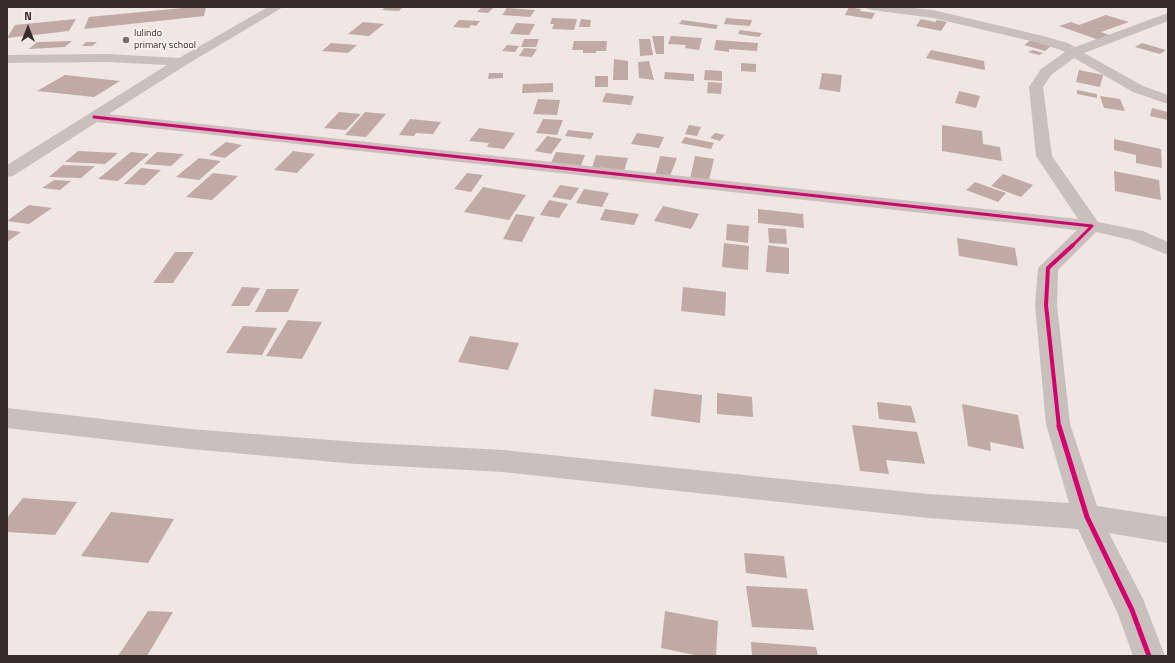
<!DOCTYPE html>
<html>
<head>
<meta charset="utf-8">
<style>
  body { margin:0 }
  #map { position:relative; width:1175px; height:663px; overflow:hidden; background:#eee7e3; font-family:"Titillium Web",sans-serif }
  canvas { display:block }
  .frame { position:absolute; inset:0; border:8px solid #382c2a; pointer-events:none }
  .north { position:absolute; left:8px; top:8px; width:40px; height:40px; -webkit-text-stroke:3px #faf1ec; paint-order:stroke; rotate:0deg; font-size:11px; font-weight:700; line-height:16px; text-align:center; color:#382c2a }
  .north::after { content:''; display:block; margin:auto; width:14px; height:18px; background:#382c2a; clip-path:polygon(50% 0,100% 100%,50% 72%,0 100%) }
</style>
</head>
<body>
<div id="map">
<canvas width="1175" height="663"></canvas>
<div class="frame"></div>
<div class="north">N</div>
</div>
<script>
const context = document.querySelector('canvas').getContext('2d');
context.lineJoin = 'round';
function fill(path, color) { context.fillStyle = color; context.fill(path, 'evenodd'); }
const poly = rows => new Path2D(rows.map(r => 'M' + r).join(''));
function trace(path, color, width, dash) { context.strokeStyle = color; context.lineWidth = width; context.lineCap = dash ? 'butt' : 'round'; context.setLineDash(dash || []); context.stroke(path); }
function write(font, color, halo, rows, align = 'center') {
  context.font = font + ' "Titillium Web",sans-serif'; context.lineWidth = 3.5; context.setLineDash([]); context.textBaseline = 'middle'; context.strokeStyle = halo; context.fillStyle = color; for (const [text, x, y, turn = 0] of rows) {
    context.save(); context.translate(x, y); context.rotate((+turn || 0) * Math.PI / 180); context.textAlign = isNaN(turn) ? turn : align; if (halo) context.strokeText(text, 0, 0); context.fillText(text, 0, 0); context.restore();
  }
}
const building = poly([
  [193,7,206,7,204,16,84,29,89,17],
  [385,7,403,7,399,11,382,10],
  [482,7,494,7,488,13,477,12],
  [849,7,861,9,860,11,875,13,872,19,845,15],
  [507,8,535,10,530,17,502,15],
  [1106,15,1129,22,1101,32,1114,37,1102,41,1059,26,1071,22,1079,25],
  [552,18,577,19,574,30,552,29,554,24,550,24],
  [726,18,752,20,750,26,724,24],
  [76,19,69,31,7,38,15,25],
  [581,19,591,20,590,27,579,27],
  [921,19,935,22,937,20,947,22,941,31,916,26],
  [459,20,480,21,476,26,471,25,469,28,453,27],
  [682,20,718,25,716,29,679,24],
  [363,22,384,24,369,36,348,34],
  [516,23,535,24,529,35,510,34],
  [740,30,762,33,759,37,738,34],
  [652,36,664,36,664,54,656,54],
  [671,36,702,38,699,50,685,48,686,45,668,44],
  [524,39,539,39,536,47,521,47],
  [639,39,650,39,653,55,640,56],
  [716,40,758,43,757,51,729,49,729,52,714,50],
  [1031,40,1052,45,1045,51,1024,45],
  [72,41,65,47,29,49,37,42],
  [574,41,607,41,606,51,596,51,596,53,583,53,583,50,572,50],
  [86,42,97,42,92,46,82,46],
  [331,43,357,45,348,53,322,51],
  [1142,43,1166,50,1160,54,1135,47],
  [507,45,519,46,515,52,502,51],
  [524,48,537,49,532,57,519,56],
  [931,50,984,61,985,70,926,58],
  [1033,50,1043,53,1039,55,1028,52],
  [614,59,628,61,628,80,613,80],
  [649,61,654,80,639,78,638,62],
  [741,63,756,64,756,72,741,71],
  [705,70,722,71,722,81,704,80],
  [1079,70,1103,75,1100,87,1076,82],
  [665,72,694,74,694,81,664,79],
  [489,73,503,73,503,78,488,79],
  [822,73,842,75,840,92,819,89],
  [65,75,120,81,94,97,37,91],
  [595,76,608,76,608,87,595,87],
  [708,82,722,83,721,94,707,93],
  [553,83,553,92,522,93,523,84],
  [1077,90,1097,94,1097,98,1077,94],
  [959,91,980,96,976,108,955,103],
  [606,93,634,96,631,105,602,102],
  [1100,96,1120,99,1125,111,1104,108],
  [538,99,560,100,557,115,533,114],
  [1152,108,1168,112,1168,120,1150,116],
  [339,112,361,114,346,130,324,128],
  [365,112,386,114,366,137,345,135],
  [410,119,441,122,433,134,416,133,414,136,399,135],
  [543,119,563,120,557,135,536,133],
  [689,125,701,127,697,136,685,134],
  [942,125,982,131,983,144,1000,147,1002,161,942,151],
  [479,128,515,133,504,149,487,147,489,143,469,141],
  [568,130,594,133,591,139,565,136],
  [637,133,664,137,659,148,631,144],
  [715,133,725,135,720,141,710,138],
  [547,136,562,139,551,154,535,151],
  [685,137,714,143,711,149,681,143],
  [1114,139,1161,149,1162,168,1136,163,1136,155,1114,150],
  [226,142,242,145,225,158,209,155],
  [78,151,118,153,105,164,65,162],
  [293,151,315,154,297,173,274,170],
  [131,152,149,154,118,181,98,179],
  [157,152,184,154,171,166,144,164],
  [556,152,585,155,580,168,550,165],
  [596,155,628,158,624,171,592,168],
  [660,156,677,158,670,176,655,175],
  [695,156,714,159,709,180,690,179],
  [199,158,221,161,199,180,176,177],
  [63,165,95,166,81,178,49,177],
  [141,168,161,170,145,185,124,184],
  [1114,171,1159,180,1161,200,1115,191],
  [213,173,238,176,212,200,186,197],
  [467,173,483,175,471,192,454,189],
  [1003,174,1033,185,1021,197,991,186],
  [54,180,71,181,60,190,42,188],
  [975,182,1006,193,998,202,966,190],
  [560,185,579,188,571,200,552,197],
  [483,187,526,195,509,220,464,212],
  [584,189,609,193,602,207,576,203],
  [549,200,568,204,559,218,540,215],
  [29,205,52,208,29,224,7,221],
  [663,206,699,214,691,229,654,221],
  [605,209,639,214,634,225,600,220],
  [758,209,803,214,804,228,758,223],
  [516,214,535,217,522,242,503,239],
  [727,224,749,226,748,243,726,240],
  [768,228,786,229,787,244,769,243],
  [7,230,21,232,7,242],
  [957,238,1015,248,1018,266,959,256],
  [724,243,749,246,748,270,722,267],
  [768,245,789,248,789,274,766,272],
  [175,252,194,252,173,283,153,283],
  [242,287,260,288,249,306,231,306],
  [683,287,726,292,725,316,681,311],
  [267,289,299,289,288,312,255,312],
  [288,320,322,322,302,359,266,356],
  [243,326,277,328,262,355,226,353],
  [470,336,519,343,508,370,458,362],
  [654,389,702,395,700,423,651,416],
  [717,393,752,397,753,417,717,414],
  [877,402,911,406,916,423,879,419],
  [962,404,1018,415,1024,449,990,442,991,451,968,446],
  [852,425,917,432,925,464,886,460,889,474,860,471],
  [23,498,77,502,55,535,7,532,7,518],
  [111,512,174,519,148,563,81,556],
  [744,553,784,556,787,578,746,573],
  [746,586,807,589,814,630,752,627],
  [148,611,173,612,147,656,118,656],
  [665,611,718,621,716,656,699,656,661,648],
  [751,642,816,647,818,656,752,656]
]);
const minor = poly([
  [268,7,282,7,280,9,186,65,109,114,1078,219,1036,156,1029,87,1041,69,1065,52,1058,49,1035,42,933,18,872,10,868,9,866,7,902,7,933,10,1043,36,1068,43,1075,47,1168,13,1168,21,1084,53,1143,86,1168,95,1168,104,1133,92,1074,58,1051,75,1043,87,1052,156,1098,222,1143,231,1168,242,1168,255,1131,240,1096,232,1058,270,1057,305,1070,424,1097,506,1168,517,1168,543,1109,533,1143,599,1165,656,1133,656,1118,614,1078,529,928,518,503,472,356,464,190,449,7,428,7,408,190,429,356,442,503,450,928,494,1069,503,1046,424,1035,305,1038,268,1077,230,97,122,13,176,7,177,7,165,167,65,107,62,7,63,7,55,107,54,179,58,268,7]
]);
const cyclewayFar2 = poly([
  [94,117,1092,226,1072,246]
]);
const cyclewayFar1 = poly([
  [1059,427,1046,305,1048,268,1073,245]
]);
const cycleway = poly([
  [1059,426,1087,517,1132,610,1149,656]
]);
const markers = [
  [126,40,4,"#786d6b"]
];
const farPoinames = [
  ["lulindo",134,34],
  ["primary school",134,46]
];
fill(building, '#c1a9a5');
fill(minor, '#c7c0bc');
trace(cyclewayFar2, '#d6006c', 3);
trace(cyclewayFar1, '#d6006c', 4);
trace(cycleway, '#d6006c', 5);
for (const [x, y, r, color] of markers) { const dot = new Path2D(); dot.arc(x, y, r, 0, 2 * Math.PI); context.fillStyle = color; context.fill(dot); trace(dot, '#faf1ec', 1.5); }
write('10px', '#382c2a', '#faf1ec', farPoinames, 'left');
</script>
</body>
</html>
